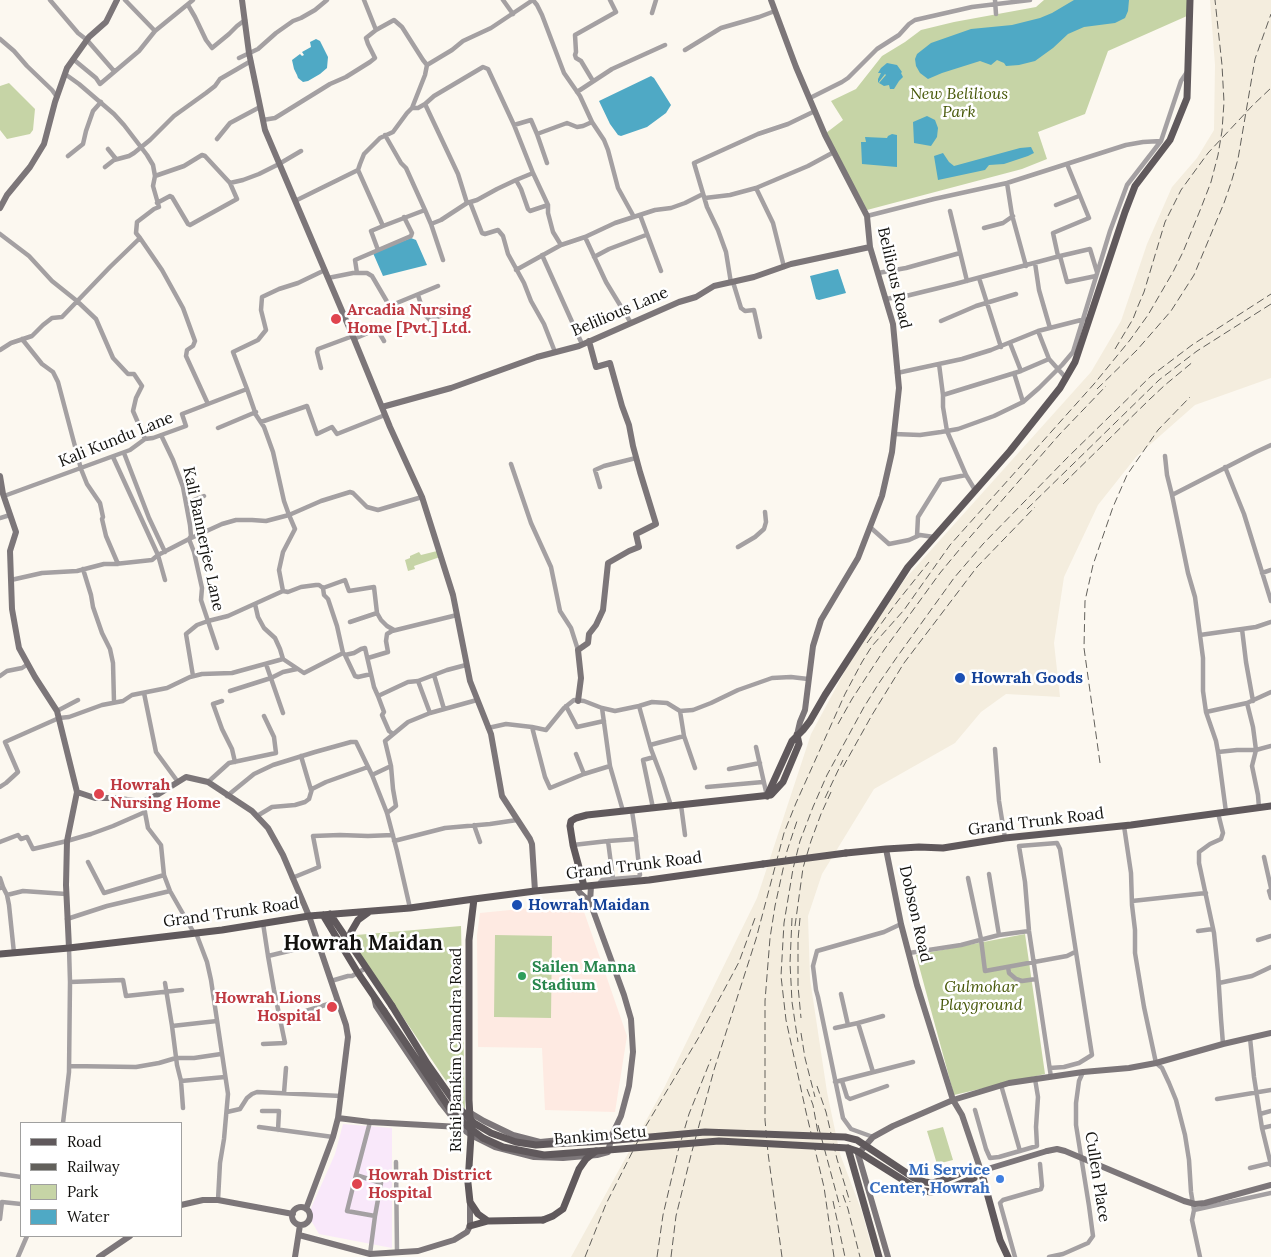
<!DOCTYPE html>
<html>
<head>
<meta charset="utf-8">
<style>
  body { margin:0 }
  #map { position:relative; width:1271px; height:1257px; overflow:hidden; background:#fcf8f0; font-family:Lora,serif }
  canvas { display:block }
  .legend { position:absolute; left:20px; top:1122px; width:162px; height:115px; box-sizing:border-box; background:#fff; border:1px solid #a0a09f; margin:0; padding:6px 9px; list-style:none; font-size:15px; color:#12110e }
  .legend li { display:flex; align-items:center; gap:10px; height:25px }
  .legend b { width:25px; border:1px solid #a0a09f }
</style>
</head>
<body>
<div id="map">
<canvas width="1271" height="1257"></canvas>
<ul class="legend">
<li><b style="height:6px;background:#60595c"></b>Road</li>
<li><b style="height:6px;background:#62605b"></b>Railway</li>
<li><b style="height:14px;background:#c6d4a6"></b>Park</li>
<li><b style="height:14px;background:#4fa9c5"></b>Water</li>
</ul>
</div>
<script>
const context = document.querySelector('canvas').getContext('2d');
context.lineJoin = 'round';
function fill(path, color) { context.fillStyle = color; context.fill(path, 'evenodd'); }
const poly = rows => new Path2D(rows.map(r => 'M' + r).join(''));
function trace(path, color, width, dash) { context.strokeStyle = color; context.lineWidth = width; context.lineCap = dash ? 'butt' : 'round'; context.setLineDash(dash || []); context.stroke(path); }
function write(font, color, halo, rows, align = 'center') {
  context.font = font + ' Lora,serif'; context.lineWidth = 5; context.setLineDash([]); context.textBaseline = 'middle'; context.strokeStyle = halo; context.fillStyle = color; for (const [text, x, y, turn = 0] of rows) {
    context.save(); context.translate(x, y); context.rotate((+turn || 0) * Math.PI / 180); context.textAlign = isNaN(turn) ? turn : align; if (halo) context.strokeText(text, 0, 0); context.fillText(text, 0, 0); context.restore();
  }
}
const built = poly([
  [1210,0,1271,0,1271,378,1195,405,1136,457,1098,505,1064,577,1054,643,1060,697,1006,694,981,712,955,743,874,789,822,874,808,916,810,979,827,1092,840,1154,862,1212,874,1257,571,1257,664,1088,757,898,811,734,852,658,905,579,1091,372,1121,321,1147,244,1172,187,1197,158,1214,130,1215,65]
]);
const education = poly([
  [581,903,627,1036,615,1112,545,1110,542,1048,478,1047,477,935,480,913]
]);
const medical = poly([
  [343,1124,392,1128,392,1248,319,1234,308,1215,335,1154]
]);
const green = poly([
  [1044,0,1190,0,1187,16,1108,51,1085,114,1038,132,1047,159,1022,169,867,210,826,133,843,120,831,101,856,89,882,56,905,42,921,30,954,22,1036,7],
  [9,83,35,109,33,130,30,134,7,139,0,130,0,86],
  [437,551,440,557,414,566,415,569,408,571,405,560,410,558,410,556,419,552,421,555],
  [461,926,465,1109,357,949,356,935],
  [1025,934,1045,1074,954,1095,916,955],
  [495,935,552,936,551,1018,494,1017],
  [943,1127,953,1160,937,1164,927,1131]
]);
const water = poly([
  [1074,0,1129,0,1128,11,1125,18,1115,23,1084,27,1068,34,1053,48,1035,61,1019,65,1006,66,1004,63,997,60,991,65,980,61,942,73,928,79,920,73,916,66,915,59,917,54,931,43,971,29,1012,25,1040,18,1052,13],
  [316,39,320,41,328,57,327,68,320,74,308,81,303,82,298,78,297,75,294,69,292,60,300,54,302,56,304,55,302,52,311,47,310,42],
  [887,63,897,65,902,72,901,73,903,77,899,81,894,89,890,89,889,85,884,86,879,83,886,75,885,74,878,83,878,79,881,73,878,73,881,68],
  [651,76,654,78,671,105,666,113,647,127,621,136,618,135,610,124,599,101],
  [927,116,935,120,938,128,937,137,931,146,914,143,913,122],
  [892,134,897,135,897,167,862,164,861,142,866,142,865,137,887,138,888,136],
  [1031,147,1034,153,1028,156,1004,164,989,165,985,170,938,180,934,156,943,153,949,162,954,166,1020,148],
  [411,238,416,240,427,265,383,276,373,253],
  [838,269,846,293,819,300,816,299,810,276]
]);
const street = poly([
  [50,0,78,33,87,40,114,71],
  [125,0,155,31],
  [364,0,376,30],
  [503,0,513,14],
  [533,0,537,5,542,15,564,73,580,96,592,122,604,140,608,150,618,188,634,217],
  [995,0,996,14],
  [188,5,195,17,206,40,212,48,229,34,237,26,245,20],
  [652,13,656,0],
  [0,39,14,51,27,66,52,90,57,97],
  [685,50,721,28,759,17,775,11],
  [239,58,258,49,276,33,293,21,301,18,315,10,327,0],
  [73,59,96,78,100,84,139,51,155,31,193,0],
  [593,81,581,61,576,58,575,55,576,52,575,35,616,12,610,0],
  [577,92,612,69,665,45],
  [810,98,842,82,848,78,877,49,899,35,909,24,915,20,972,7,1030,0],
  [425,104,458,174,467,203,477,200,497,189,516,180],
  [412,108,418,108,425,104,434,96,483,67,488,69,514,125,531,120,537,134,567,123,577,127,583,126,592,122],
  [263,120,275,118,330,84,346,77,370,62,375,58,368,44,366,38,376,30,394,20,402,27,423,60,427,65],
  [514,125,533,173,516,180,521,189,528,209,530,211,548,205,548,213,553,232,561,245],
  [537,134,547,163],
  [385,135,401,163,406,168,425,210],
  [217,139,230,123,260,107],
  [108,149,116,159],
  [68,156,83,144,86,131,93,111,101,102],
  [105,167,114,160,129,156,134,153,150,140,174,116,206,93,215,86,220,79,251,61],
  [533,173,548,205],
  [155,176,184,166,202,155,205,156,230,183,243,180,259,174,279,164,301,151],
  [1007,183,1012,215,1026,266],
  [756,188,773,223,784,267],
  [705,198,730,195,756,188,808,166,834,152],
  [295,201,358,170],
  [470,202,482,233,485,234,498,230,503,236,508,254,524,283,531,301,544,324,555,352],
  [157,203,170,196,172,197,188,224,190,225,237,199,230,183],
  [467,203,441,220,431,224,425,210,383,226,358,170,360,164,364,154,380,138,393,132,407,113,412,108,425,75,427,65,452,50,463,41,491,28,533,0],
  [1056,205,1079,196],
  [950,211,967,281],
  [640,215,661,271],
  [867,216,934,199,1007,183,1126,145,1143,142,1161,141],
  [431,224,443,260],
  [984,228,1003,223,1013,216],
  [0,234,29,256,52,281,77,301,96,319,113,358,128,374,134,374,142,386,136,398,133,411,145,439],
  [585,237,606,282,631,323],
  [140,238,162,270,183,308,195,341,193,346,187,350,186,356,208,404],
  [378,250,371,231,383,226],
  [542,255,582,344],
  [1058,256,1053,233,1089,218,1067,164],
  [1060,256,1090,249,1097,272],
  [594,257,609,249,646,235],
  [1035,263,1039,290,1050,328],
  [516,270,561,245,585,237,615,223,655,210,671,208,685,203,703,194],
  [357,273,355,260,411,236,412,233,404,217],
  [878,273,906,268,960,253],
  [328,278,353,273,367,273,372,276,389,305,392,305,438,286],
  [979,278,1001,347],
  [733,282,741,308,745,311,754,310,760,337],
  [731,283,726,252,718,230,707,207,694,163,758,134,788,124,815,111],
  [418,295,424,314,430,320,458,309],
  [885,299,906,296,955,284,1060,256,1067,282,1096,276],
  [941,321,976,306,1016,294],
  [1038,331,1049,359,1066,378],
  [22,339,42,364,53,372,58,382,81,469,87,484,100,503,103,517,102,519,106,536,118,564],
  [354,339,377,329,384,341],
  [1010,343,1021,371],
  [0,350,11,343,32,336,43,325,52,318,62,317,110,267,140,238,136,233,137,222,154,209,159,207,153,186,155,176,153,165,147,155,124,125,114,114,79,84,65,74],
  [939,364,943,395,943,407,947,431,966,475,975,490],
  [321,368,317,352,318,349,353,336],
  [897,373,962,359,991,350,1038,331,1085,319],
  [1014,373,1023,402],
  [247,389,256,415,264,427,273,452,284,501,289,515,321,501,350,492,353,493,367,507,378,510,422,497],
  [943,395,1021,371,1049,359],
  [261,422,307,406,317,434,332,427,337,434,385,415],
  [218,428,256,412],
  [894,434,920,435,941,432,958,429,994,416,1023,402,1039,388,1062,365,1073,352,1110,231,1127,185,1161,141,1181,81,1187,72],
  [161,435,173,460,183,487,190,525,191,536,189,539,194,552,202,588,201,600,217,648],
  [124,453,149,518,165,552],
  [1165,456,1167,475,1172,495,1188,573,1195,597,1203,658,1203,691,1206,712,1216,741,1218,752,1226,812],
  [113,457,158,555,165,580],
  [511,464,531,523,551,567,560,611,571,628,578,650],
  [1225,467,1244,514,1271,601],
  [600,487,595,470,604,466,636,458],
  [1172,495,1256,452,1271,445],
  [4,496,130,450,145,439,153,438,186,426,182,414,247,389,233,352,258,340,266,330,261,310,262,297,279,289,298,283,325,270],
  [186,503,204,496],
  [0,518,10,515],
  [870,527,889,544,909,540,920,535,934,537],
  [917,536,918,517,941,480,966,475],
  [738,547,755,537,764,529,766,522,765,512],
  [83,569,91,595,93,607,102,633,110,649,113,663,114,702],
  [1262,573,1271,570],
  [11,580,42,573,77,571,104,564,115,564,152,560,158,555,189,539,222,524,236,520,252,520,266,521,289,515,295,529,283,552,279,570,283,591,228,616,208,621,197,625,186,634,193,676],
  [323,588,345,580,349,591,374,587,377,613,381,620,387,626,394,630],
  [283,591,288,592,301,587,316,585,319,585,323,588,324,595,328,599,337,626,343,653],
  [350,622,377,613],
  [1242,629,1256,627,1271,622],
  [1200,635,1242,629,1246,662,1253,701],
  [345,655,355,676,358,677,371,674],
  [368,658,388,652,386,641,387,634,392,631,457,615],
  [283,659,304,673,343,653,345,655,354,653,361,649,365,648,374,687,378,696],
  [266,664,283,713],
  [434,675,444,709],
  [0,676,7,671,22,668,28,664],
  [230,691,271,678,283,672,297,669],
  [144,693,156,752,178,782],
  [222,701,213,704,222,729,232,749,235,762],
  [1247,703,1253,727,1256,750,1252,766,1258,795,1259,808],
  [566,706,577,727,604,721],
  [639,706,651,749,662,778,671,806],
  [602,708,610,766,623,811],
  [57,711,78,700],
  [680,711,684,736,695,768],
  [1206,712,1247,703,1271,692],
  [430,713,418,681,447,670,466,665],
  [532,727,545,777,550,788,584,774,610,766],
  [488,728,506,724,532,727,546,730,564,708,574,700,584,701,602,708,615,711,639,706,652,702,667,703,680,711,693,710,711,703,738,690,772,678,791,677,808,679],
  [393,734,389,731,382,715,384,712,378,696,408,682,418,681],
  [650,745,684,736],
  [756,747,767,796],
  [995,749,999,801,1005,838],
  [1218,752,1237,750,1256,750,1271,746],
  [576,754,584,774],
  [301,756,311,790],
  [729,769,760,763],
  [372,775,391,766],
  [208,782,229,763,276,753,274,737,264,716],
  [0,787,6,783,18,772,5,742,59,718,69,717,102,705,123,701,132,695,167,688,190,677,202,674,232,673,283,659,280,649,275,638,264,628,258,617,255,604],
  [707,787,763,782],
  [227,796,254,774,273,765,315,752,351,742,356,742,372,775,387,813,397,851,410,908],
  [143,802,148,828,161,845,164,875,170,891,194,933],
  [681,805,685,835],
  [653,808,643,760,654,757],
  [632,811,636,837],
  [387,813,396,806,393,789,391,766,385,741,408,722,430,713,477,700],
  [1218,813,1223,833,1221,839,1210,844,1199,852,1199,863,1214,933,1218,972,1221,1019,1223,1044],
  [257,816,272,807,295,805,305,802,309,799,312,789,326,782,368,767],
  [474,825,480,842],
  [1124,826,1131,873,1132,905,1135,930,1135,953,1144,1007,1156,1063,1162,1068,1169,1083,1176,1100,1185,1135,1189,1160,1191,1192,1194,1210,1192,1220,1200,1257],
  [394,841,445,828,490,824,517,820],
  [0,842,18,835,21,839,27,837,33,849,67,841,91,834,113,826,145,812],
  [573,845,608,841,636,839,640,875,638,877,613,879],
  [1264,857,1271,888],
  [88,862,104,893,164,875],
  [989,874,999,935],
  [0,878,3,887],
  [292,878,319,867,313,836,340,835,368,836,393,835],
  [968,878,981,939,985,971,1067,956,1075,952],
  [600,885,600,882,602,880,613,879,608,841],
  [0,888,3,887,7,895],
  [1271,890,1269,891,1271,898],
  [1132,901,1206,893],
  [67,919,107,906,170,891],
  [263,923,268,956],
  [1198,931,1213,929],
  [196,933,207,962,211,980,228,1094,224,1139,220,1163,218,1200],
  [1258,940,1271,936],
  [14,953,9,905,7,895,23,891,66,894],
  [909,953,961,945,999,935,1029,931],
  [1008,967,1009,973,1016,979,1022,981,1036,979],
  [331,981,348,976,352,976,366,968],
  [70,982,123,980,126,996,182,990],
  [165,983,172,1026],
  [1219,983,1252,976,1271,967],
  [841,994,848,1025],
  [280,1019,338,1001],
  [835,1028,858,1023],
  [1250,1038,1254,1077,1262,1128,1271,1165],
  [263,1044,285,1043,274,990,268,956,318,944],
  [69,1066,136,1067,159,1063,176,1058,194,1058,221,1054],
  [1050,1068,1064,1067,1079,1063,1092,1055,1060,849,1057,843,1019,846,1025,882,1029,931,1051,1077],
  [873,1072,858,1023,883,1016],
  [181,1081,225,1077],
  [842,1081,847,1097,850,1099,887,1086],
  [835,1082,913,1062],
  [1001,1085,1020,1151],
  [284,1093,286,1068],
  [1217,1099,1271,1090],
  [183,1108,181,1081,177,1065,172,1026,217,1021],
  [975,1110,986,1149,990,1158,999,1157,1037,1146,1036,1127,1038,1097,1035,1079],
  [262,1111,279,1111,278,1130],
  [227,1112,240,1109,247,1098,252,1094,257,1092,341,1096],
  [1260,1114,1271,1111],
  [63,1123,69,1072,70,982,69,948],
  [259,1127,333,1137],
  [1262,1128,1271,1126],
  [873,1137,851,1129,843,1118,818,997,816,990,813,966,817,951,884,932,901,924],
  [396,1162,397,1252],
  [1250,1168,1271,1163],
  [0,1174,21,1177],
  [356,1175,381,1183,375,1216,347,1211,356,1175,370,1122],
  [1194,1210,1271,1193],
  [0,1219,2,1202,21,1204],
  [370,1254,375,1216],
  [18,1257,27,1236],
  [1015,1257,1000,1203,1003,1200,1041,1189,1042,1186,1040,1164],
  [1049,1257,1063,1254,1088,1243,1093,1236,1089,1206,1076,1125,1076,1103,1079,1081,1083,1072]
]);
const secondary = poly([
  [242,0,249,53,265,130,354,339,390,427,422,497,453,595,470,681,491,734,502,796,530,839,532,844,535,891],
  [771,0,796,67,825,135,867,216,870,247,893,324,899,388,892,452,882,496,858,558,821,620,813,646,805,710,800,722,797,735],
  [0,208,7,195,30,167,44,144,55,102,67,68,89,37,106,22,117,0],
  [382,407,451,388,537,357,579,346,679,302,696,297,714,286,754,277,791,264,870,247],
  [0,476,3,494,16,532,10,551,12,609,19,648,35,677,57,711,77,792,67,841,66,885,69,948],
  [578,701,581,678,578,650,588,643,589,634,596,625,603,610,608,563,629,551,639,547,636,534,656,524,640,472,633,446,629,425,622,406,610,363,596,367,589,341],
  [77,792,95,798,112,798,143,802,157,795,186,777,208,782,252,811,268,828,283,855,309,916,346,1025,348,1037,338,1118,333,1137,306,1209],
  [886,849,901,924,917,985,953,1100,962,1115,981,1171,1047,1151],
  [576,887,580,893,590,902],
  [374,997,376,1006,441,1103,460,1127,471,1135,495,1147,534,1157,563,1158,597,1155,608,1152,612,1135,621,1116,629,1086,633,1052,631,1019,624,995,590,902,591,886],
  [338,1118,370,1122,460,1127],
  [460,1126,469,1112,484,1121,513,1135,540,1142,612,1135],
  [181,1205,203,1200,218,1200,293,1214],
  '292 1216a9 9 0 1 1 18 0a9 9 0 1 1-18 0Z',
  [299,1235,370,1254,418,1251,454,1240,467,1232,470,1226,470,1202],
  [99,1257,130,1236],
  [295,1257,300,1225],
  [888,1257,858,1154,873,1137,893,1126,953,1100,1009,1083,1083,1072,1129,1068,1156,1063,1223,1044,1271,1033]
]);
const primary = poly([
  [767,796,792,741,803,730,810,721,825,695,908,567,1010,451,1060,388,1075,362,1125,212,1135,186,1170,140,1187,98,1190,0],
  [846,853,886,849,919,847,943,848,1005,838,1131,825,1271,806],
  [584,886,573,845,570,826,571,821,576,818,587,815,771,795,783,782,799,744,797,735],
  [474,899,469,940,469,1100,471,1135,468,1183,470,1202,478,1214,488,1221,543,1220],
  [330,914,392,1006],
  [323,915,358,973,384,1011],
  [348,941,351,932,358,920,369,912],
  [0,954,69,948,222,930,309,916,410,908,474,899,535,891,649,880,763,864],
  [483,1138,503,1147,544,1155,596,1151],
  [848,1148,879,1257],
  [981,1171,1000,1240,1008,1257],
  [470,1226,488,1221]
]);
const rail = poly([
  [1115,349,1133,319,1138,306,1144,292,1165,222,1181,190,1208,153,1253,105,1271,88],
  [1097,389,1137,350,1171,311,1194,275,1224,203,1231,183,1238,159,1255,59,1271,14],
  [1063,484,1150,399,1165,385,1194,361],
  [1027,509,1159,380,1197,351,1271,304],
  [867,643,897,602,929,562],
  [838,724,852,699,884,650,940,573,964,544,1059,435,1106,386],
  [1100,763,1084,648,1085,601,1093,565,1113,507,1127,475,1158,430,1190,397],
  [843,767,872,715,904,663,977,567,1035,507],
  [825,798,843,760],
  [792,918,790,963,791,982,792,1002,798,1042],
  [800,918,798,940,798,986,801,1018],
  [795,926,803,868,811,841,821,814,831,792],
  [801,1033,805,1058,815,1097],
  [817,1086,826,1112,837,1159,850,1202],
  [807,1089,813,1105,818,1133],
  [818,1125,840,1207],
  [843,1195,848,1209,860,1257],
  [833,1201,845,1257],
  [585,1257,606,1204,644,1129,699,1037,739,962,755,918],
  [657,1257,663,1215,678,1151,689,1114,711,1059],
  [671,1257,676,1216,691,1155,714,1070,756,939,784,833,796,803,845,694,862,662,872,646,904,610,950,545,1094,384,1130,340,1148,315,1173,272,1183,252,1201,208,1211,182,1218,155,1222,131,1224,102,1222,65,1215,0],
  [782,1257,768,1153,765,1120,765,1001,770,938,775,906,787,851,798,818],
  [834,1257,824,1187,806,1112,786,1020,781,976,784,923,793,869,800,841,813,807,827,775,864,707,879,683,897,657,954,578,983,544,1068,457,1151,376,1192,345,1271,294]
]);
const secondaryBridge = poly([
  [1047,1151,1057,1149,1065,1151,1184,1201,1195,1204,1205,1203,1271,1185]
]);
const primaryBridge = poly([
  [763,864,846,853],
  [392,1006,427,1063,458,1107,474,1123,491,1133,516,1142,536,1145,550,1144,606,1141,705,1132,845,1137,857,1140,914,1178,925,1182,932,1183,946,1179,971,1169],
  [384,1011,452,1112,467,1126,483,1138],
  [543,1220,553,1216,563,1209,579,1169,586,1159,596,1151,719,1141,848,1148,857,1151,919,1190,931,1192,952,1187,974,1178]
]);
const markers = [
  [336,319,6,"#e0444e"],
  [960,678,6,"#1a4fb4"],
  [99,794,6,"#e0444e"],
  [517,905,6,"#1a4fb4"],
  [522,976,5,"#2e9e5b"],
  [332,1007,6,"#e0444e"],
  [1000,1179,5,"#3f7fe0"],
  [357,1184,6,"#e0444e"]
];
const parkNames = [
  ["New Belilious",959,94],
  ["Park",959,112],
  ["Gulmohar",981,987],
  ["Playground",981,1005]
];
const streetNames = [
  ["Belilious Road",894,278,77],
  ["Belilious Lane",620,312,-23],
  ["Kali Kundu Lane",116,440,-22],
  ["Kali Bannerjee Lane",203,539,78],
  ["Grand Trunk Road",1036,822,-7],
  ["Grand Trunk Road",634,866,-7],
  ["Grand Trunk Road",231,913,-8],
  ["Dobson Road",915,914,77],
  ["Rishi Bankim Chandra Road",456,1050,-90],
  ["Bankim Setu",600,1136,-5],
  ["Cullen Place",1097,1177,81]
];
const healthNames = [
  ["Arcadia Nursing",347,310],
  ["Home [Pvt.] Ltd.",347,328],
  ["Howrah",110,785],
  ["Nursing Home",110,803],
  ["Howrah Lions",321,998,"right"],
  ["Hospital",321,1016,"right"],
  ["Howrah District",368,1175],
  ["Hospital",368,1193]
];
const transitNames = [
  ["Howrah Goods",971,678],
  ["Howrah Maidan",528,905]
];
const leisureNames = [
  ["Sailen Manna",532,967],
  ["Stadium",532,985]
];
const shopNames = [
  ["Mi Service",990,1170],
  ["Center, Howrah",990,1188]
];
const districtNames = [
  ["Howrah Maidan",363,944]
];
fill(built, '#f4edde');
fill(education, '#feeae2');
fill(medical, '#f9e8fa');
fill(green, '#c6d4a6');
fill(water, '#4fa9c5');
trace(street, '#a4a0a2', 4.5);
trace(secondary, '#7c7679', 6);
trace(primary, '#60595c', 7);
trace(rail, '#62605b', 1, [8, 4]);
trace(secondaryBridge, '#7c7679', 6);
trace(primaryBridge, '#60595c', 7);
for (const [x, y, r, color] of markers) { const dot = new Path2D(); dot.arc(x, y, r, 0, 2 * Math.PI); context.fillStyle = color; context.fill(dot); trace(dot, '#fff', 2); }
write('italic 16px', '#475809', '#fff', parkNames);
write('16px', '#12110e', '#fff', streetNames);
write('bold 16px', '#be3a42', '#fff', healthNames, 'left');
write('bold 16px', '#164399', '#fff', transitNames, 'left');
write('bold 16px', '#27864d', '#fff', leisureNames, 'left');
write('bold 16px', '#366cbe', '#fff', shopNames, 'right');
write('bold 21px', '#12110e', '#fff', districtNames);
</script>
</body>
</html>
